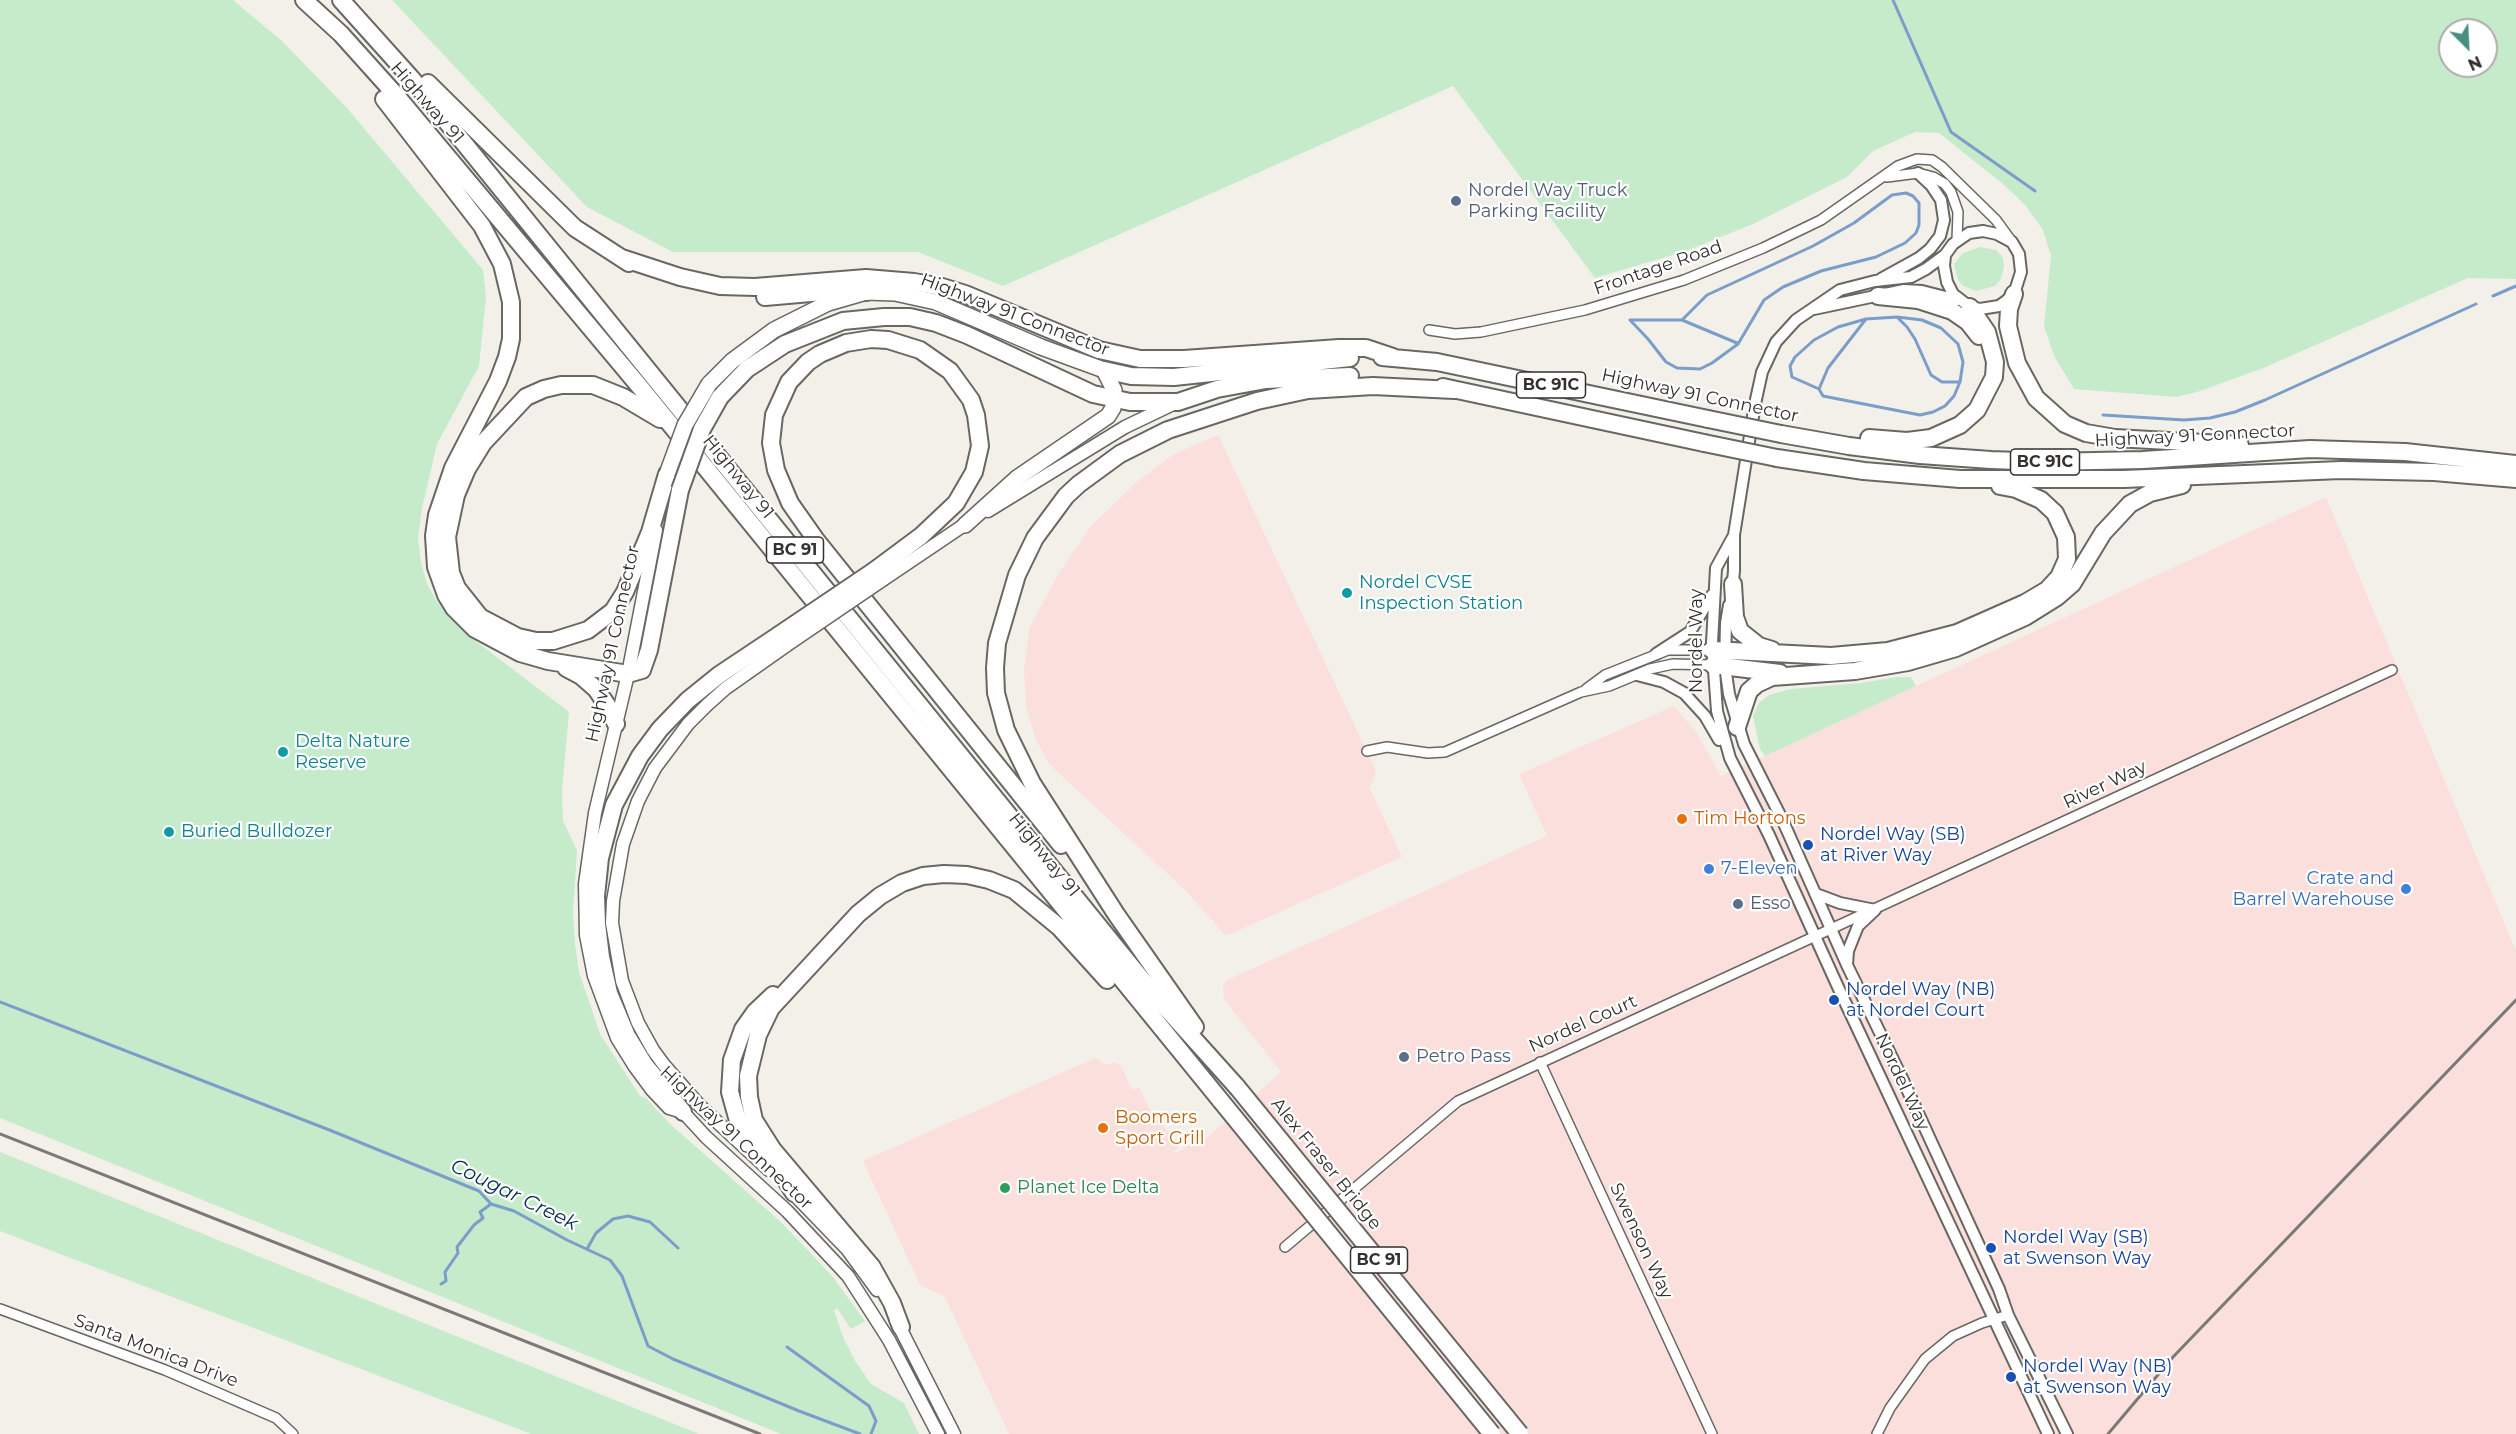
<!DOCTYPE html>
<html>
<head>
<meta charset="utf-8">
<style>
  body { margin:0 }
  #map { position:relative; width:2516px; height:1434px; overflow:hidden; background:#f3f0ea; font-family:Montserrat,sans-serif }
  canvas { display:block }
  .north { position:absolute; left:2438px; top:18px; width:60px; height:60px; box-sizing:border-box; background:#fff; border:2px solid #adadac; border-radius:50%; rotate:156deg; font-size:16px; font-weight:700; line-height:24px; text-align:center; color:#32312f }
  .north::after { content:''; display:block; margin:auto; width:21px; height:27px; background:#498e83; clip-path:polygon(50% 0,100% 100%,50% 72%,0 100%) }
</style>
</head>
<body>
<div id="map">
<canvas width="2516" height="1434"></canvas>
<div class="north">N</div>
</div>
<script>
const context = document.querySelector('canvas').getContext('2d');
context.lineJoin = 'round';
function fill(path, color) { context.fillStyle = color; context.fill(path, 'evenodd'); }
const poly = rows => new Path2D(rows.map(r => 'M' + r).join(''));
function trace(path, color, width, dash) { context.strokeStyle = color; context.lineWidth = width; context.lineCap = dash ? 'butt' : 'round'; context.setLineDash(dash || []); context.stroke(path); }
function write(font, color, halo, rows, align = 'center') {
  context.font = font + ' Montserrat,sans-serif'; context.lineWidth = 4.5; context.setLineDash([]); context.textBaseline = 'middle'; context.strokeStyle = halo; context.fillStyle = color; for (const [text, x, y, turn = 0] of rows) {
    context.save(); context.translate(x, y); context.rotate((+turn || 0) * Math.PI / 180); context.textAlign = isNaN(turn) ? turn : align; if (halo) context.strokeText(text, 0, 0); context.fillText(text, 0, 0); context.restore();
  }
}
const industrial = poly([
  [1218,435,1376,771,1370,789,1402,857,1226,936,1186,891,1049,764,1035,738,1026,705,1024,669,1030,627,1059,573,1091,526,1140,479,1174,454],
  [2326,497,2516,951,2516,1434,1009,1434,945,1297,920,1285,863,1161,1095,1058,1106,1065,1116,1062,1122,1068,1132,1090,1139,1087,1151,1111,1180,1146,1173,1152,1178,1153,1198,1137,1202,1141,1209,1136,1281,1072,1224,999,1223,986,1227,980,1547,836,1519,774,1674,706,1696,732,1721,776]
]);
const green = poly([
  [0,0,233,0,283,42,347,108,483,270,486,297,479,366,437,444,422,508,418,538,421,562,427,584,437,602,473,639,569,712,562,791,563,821,577,850,573,914,575,944,579,972,600,1034,640,1096,646,1098,668,1122,782,1223,832,1276,865,1321,851,1329,837,1308,834,1310,843,1337,855,1361,871,1384,904,1403,919,1434,781,1434,0,1118],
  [392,0,2516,0,2516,279,2468,278,2261,369,2197,392,2177,397,2074,389,2054,356,2044,326,2051,256,2043,230,2025,205,2003,184,1939,133,1915,132,1873,151,1847,177,1753,224,1686,251,1595,278,1453,86,1003,286,918,252,673,252,587,207],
  [2450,30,2486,30,2486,66,2450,66],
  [1980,247,1996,250,2003,258,2004,267,2001,279,1995,286,1976,291,1963,286,1958,280,1954,264,1963,253],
  [1897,677,1911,677,1916,686,1765,756,1760,749,1753,716,1759,703,1769,695,1790,689,1861,683],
  [0,1152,699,1434,531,1434,0,1231]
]);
const stream = poly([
  [1893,0,1951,132,2035,191],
  [2493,296,2516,286],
  [1897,317,1907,327,1915,339,1931,375,1942,382,1960,382],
  [1630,320,1648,339,1666,362,1677,368,1700,369,1712,363,1738,344,1764,300,1783,287,1821,271,1876,257,1905,243,1916,233,1919,225,1919,203,1913,196,1906,193,1892,195,1854,223,1813,246,1707,295,1682,320],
  [1630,320,1682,320,1737,343],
  [1819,389,1792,377,1790,366,1795,357,1814,340,1838,327,1866,319,1897,317,1922,320,1941,328,1958,344,1963,362,1960,382,1954,396,1945,406,1933,412,1920,415,1823,396,1819,389,1828,368,1866,319],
  [2103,415,2184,420,2210,418,2235,412,2265,400,2476,304],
  [0,1002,332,1131,479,1191,491,1204,514,1211,567,1240,610,1260,622,1276,648,1346,673,1359,799,1411,860,1434],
  [587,1249,596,1233,613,1219,628,1216,650,1222,678,1248],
  [441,1284,446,1281,445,1272,458,1253,457,1247,474,1225,483,1218,480,1212,491,1204],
  [787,1347,869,1406,876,1421,871,1434]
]);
const minor = poly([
  [1887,177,1918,173,1933,177,1945,184,1951,192,1958,212,1957,240],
  [1429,330,1455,334,1481,332,1585,310,1684,280,1763,248,1821,220,1898,166,1917,159,1932,160,1942,167,1996,220,2012,242],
  [1586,689,1605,675,1668,650,1712,650],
  [1367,751,1387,747,1428,753,1445,752,1581,692,1609,686,1650,669,1673,664,1713,665],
  [1540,1062,1712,1434],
  [1285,1247,1458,1101,2392,670],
  [0,1309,165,1370,276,1418,293,1434],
  [1877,1434,1890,1408,1925,1359,1953,1336,1982,1323,2008,1315]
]);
const tertiary = poly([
  [1983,231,1997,234,2012,242,2019,254,2021,272,2014,294,2006,301,1999,306,1980,309,1970,307,1953,294,1947,282,1944,266,1945,255,1953,244,1969,233,1983,231],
  [1881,279,1919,258,1930,249,1940,236,1944,220,1941,200,1931,185,1918,173],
  [1814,309,1904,290,1922,291,1957,300],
  [1733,537,1716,568,1712,643,1717,711,1730,758,1769,835,1838,987,2048,1434],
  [1732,590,1734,571,1734,535,1755,404,1762,372,1776,342,1796,320,1840,290,1875,281,1911,277,1926,269,1945,255],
  [1729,605,1726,623,1725,666,1729,694,1744,744,1782,819,1847,965,1901,1076,1999,1289,2008,1315,2067,1434],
  [1656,654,1690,632,1712,595],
  [1637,675,1664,682,1684,693,1705,716,1719,740],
  [1816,894,1840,903,1875,910],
  [1847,964,1848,951,1858,926,1875,910]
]);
const secondary = poly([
  [988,511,1125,427,1173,404],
  [656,530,628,674,595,813,585,884,586,935,594,976,617,1038,635,1067,652,1090,669,1108,683,1112,706,1137,787,1211,848,1276,889,1340,938,1434],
  [884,579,970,521],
  [769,1170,700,1106,664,1065,653,1050,638,1023,622,981,612,923,613,901,623,844,638,801,655,768,688,724,707,705,726,688,787,645],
  [788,1188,847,1249,877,1290],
  [896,1320,954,1434]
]);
const trunk = poly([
  [709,384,732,361,774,330,828,303,866,292,895,293,936,302,1041,347,1104,370,1114,390,1113,408,1108,416,1017,478,965,525]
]);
const motorway = poly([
  [304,0,341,34,394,93,640,387,1221,1101],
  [341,0,412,79,1157,998,1237,1087],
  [428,83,575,228,629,263],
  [384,99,482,226,502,264,511,302,511,339,507,357,498,381,453,468,437,515,434,536,436,567,446,595,454,608,475,629,520,653,548,661,628,674,642,670,649,650,680,490],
  [622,258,680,277,720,286,755,287,866,278,914,282,942,287,965,294,1099,350,1140,359,1184,359,1339,348,1366,348,1393,357],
  [2014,294,2009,309,2008,326,2017,363,2036,398,2065,424,2086,433,2115,438,2240,445],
  [1878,296,1918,300,1952,311,1968,322,1979,336],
  [765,297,845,290,866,292],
  [1382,357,1437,362,1708,419],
  [1104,370,1131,376,1174,377,1350,358],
  [1443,387,1704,443],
  [720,397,747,369,785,344,843,321,884,317,910,317,936,323,967,335,1093,394,1130,402,1178,402,1217,389,1266,380,1350,376],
  [660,419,623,397,593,385,561,385,544,389,526,397,483,443,467,469,456,495,447,537,451,573,457,588,480,617,518,637,536,641,553,641,588,630,613,611,625,592,650,532,667,474],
  [1781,434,1849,446,1920,455,1991,460,2046,462,2143,460,2310,449,2342,450,2405,452,2516,464],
  [1869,438,1907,441,1931,438,1960,425,1977,410,1994,377,1995,362,1987,332,1970,307],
  [1777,458,1864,471,1960,479,2124,479,2341,470,2434,472,2516,479],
  [874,571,921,536,956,503,974,472,980,446,976,415,971,400,950,371,920,350,888,340,871,339,846,343,820,354,808,362,789,382,774,415,771,443,776,470,790,503,816,540,1061,845],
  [1733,584,1735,617,1740,631,1759,646,1772,650],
  [1712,650,1831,656,1888,651,1957,633,2025,603,2047,590,2059,577,2067,559,2066,537,2055,513,2041,500,2016,489,2000,486],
  [1713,665,1780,673],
  [566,668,581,676,596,689,607,705,616,724],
  [1737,727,1749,691,1757,684,1772,677,1855,671,1908,662,1956,648,2025,617,2057,597,2072,584,2103,533,2130,504,2150,493,2182,485],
  [773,995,755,1012,743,1029,732,1060,730,1092,740,1128,784,1177,794,1193],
  [1195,1027,1116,914,1032,783,1006,730,996,693,995,668,997,643,1017,575,1035,538,1066,496,1079,484,1120,454,1168,430,1257,401,1308,390,1373,386,1454,390],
  [683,1112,644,1064,627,1036,609,993,601,957,597,924,596,896,600,858,614,805,640,756,660,729,688,700,719,675,779,635],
  [901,1327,892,1303,872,1267,773,1150,754,1120,749,1097,748,1076,758,1035,771,1008,858,914,880,896,902,883,923,876,944,874,967,875,989,880,1014,890,1059,927,1107,980]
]);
const rail = poly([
  [0,1134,760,1434],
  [2108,1434,2173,1357,2516,1000]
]);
const secondaryBridge = poly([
  [787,645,884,579]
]);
const trunkBridge = poly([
  [667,474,685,425,709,384]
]);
const motorwayBridge = poly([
  [1708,419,1781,434],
  [1704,443,1777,458],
  [680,490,702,429,720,397],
  [779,635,874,571],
  [1237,1087,1520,1434],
  [1221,1101,1492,1434]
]);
const markers = [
  [1456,201,6,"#5c6f8a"],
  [1347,593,6,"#0f9aa8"],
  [283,752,6,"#0f9aa8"],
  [1682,819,6,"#e8710a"],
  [169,832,6,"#0f9aa8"],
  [1808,845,6,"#1a4fb4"],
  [1709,869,6,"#3f7fe0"],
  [2406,889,6,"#3f7fe0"],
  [1738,904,6,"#5c6f8a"],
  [1834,1000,6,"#1a4fb4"],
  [1404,1057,6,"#5c6f8a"],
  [1103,1128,6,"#e8710a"],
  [1005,1188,6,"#2e9e5b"],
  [1991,1248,6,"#1a4fb4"],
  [2011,1377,6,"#1a4fb4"]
];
const shields = [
  [1551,385,69],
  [2045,462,69],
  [795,550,57],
  [1379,1260,57]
];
const shieldNames = [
  ["BC 91C",1551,385],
  ["BC 91C",2045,462],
  ["BC 91",795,550],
  ["BC 91",1379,1260]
];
const streetNames = [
  ["Highway 91",427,103,49],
  ["Frontage Road",1658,268,-19],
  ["Highway 91 Connector",1015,315,21],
  ["Highway 91 Connector",1700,396,12],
  ["Highway 91 Connector",2195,436,-3],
  ["Highway 91",738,477,51],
  ["Nordel Way",1697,641,-90],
  ["Highway 91 Connector",613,644,-78],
  ["River Way",2105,785,-25],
  ["Highway 91",1044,855,51],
  ["Nordel Court",1583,1024,-24],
  ["Nordel Way",1902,1082,65],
  ["Highway 91 Connector",736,1138,43],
  ["Alex Fraser Bridge",1326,1164,51],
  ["Swenson Way",1641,1241,65],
  ["Santa Monica Drive",156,1351,21]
];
const serviceNames = [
  ["Nordel Way Truck",1468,191],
  ["Parking Facility",1468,212],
  ["Esso",1750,904],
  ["Petro Pass",1416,1057]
];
const cultureNames = [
  ["Nordel CVSE",1359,583],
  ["Inspection Station",1359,604],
  ["Delta Nature",295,742],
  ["Reserve",295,763],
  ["Buried Bulldozer",181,832]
];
const foodNames = [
  ["Tim Hortons",1694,819],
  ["Boomers",1115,1118],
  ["Sport Grill",1115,1139]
];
const transitNames = [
  ["Nordel Way (SB)",1820,835],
  ["at River Way",1820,856],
  ["Nordel Way (NB)",1846,990],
  ["at Nordel Court",1846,1011],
  ["Nordel Way (SB)",2003,1238],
  ["at Swenson Way",2003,1259],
  ["Nordel Way (NB)",2023,1367],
  ["at Swenson Way",2023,1388]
];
const shopNames = [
  ["7-Eleven",1721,869],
  ["Crate and",2394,879,"right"],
  ["Barrel Warehouse",2394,900,"right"]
];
const leisureNames = [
  ["Planet Ice Delta",1017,1188]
];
const waterNames = [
  ["Cougar Creek",514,1195,26]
];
fill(industrial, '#fadfdc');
fill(green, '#c5ebcb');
trace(stream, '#7a9dc9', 3);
trace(minor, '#696762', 12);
trace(tertiary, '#696762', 14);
trace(secondary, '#696762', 15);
trace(trunk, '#696762', 18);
trace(motorway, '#696762', 20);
trace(minor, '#fff', 9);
trace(tertiary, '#fff', 10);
trace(secondary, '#fff', 12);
trace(trunk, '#fff', 15);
trace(motorway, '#fff', 16);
trace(rail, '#7b7976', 3);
trace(secondaryBridge, '#696762', 15, []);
trace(trunkBridge, '#696762', 18, []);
trace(motorwayBridge, '#696762', 20, []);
trace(secondaryBridge, '#fff', 12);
trace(trunkBridge, '#fff', 15);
trace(motorwayBridge, '#fff', 16);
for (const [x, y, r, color] of markers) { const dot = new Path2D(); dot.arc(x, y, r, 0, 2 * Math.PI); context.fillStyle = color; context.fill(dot); trace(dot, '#fff', 2); }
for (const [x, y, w] of shields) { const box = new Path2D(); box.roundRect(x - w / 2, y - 13, w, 26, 4.5); context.fillStyle = '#fff'; context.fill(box); trace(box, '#32312f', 1.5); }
write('bold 16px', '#32312f', null, shieldNames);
write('18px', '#32312f', '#fff', streetNames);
write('18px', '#4e5e75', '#fff', serviceNames, 'left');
write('18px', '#0d838f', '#fff', cultureNames, 'left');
write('18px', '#c56008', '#fff', foodNames, 'left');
write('18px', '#164399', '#fff', transitNames, 'left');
write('18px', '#366cbe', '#fff', shopNames, 'left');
write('18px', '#27864d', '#fff', leisureNames, 'left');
write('italic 20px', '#062c55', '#fff', waterNames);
</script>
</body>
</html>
